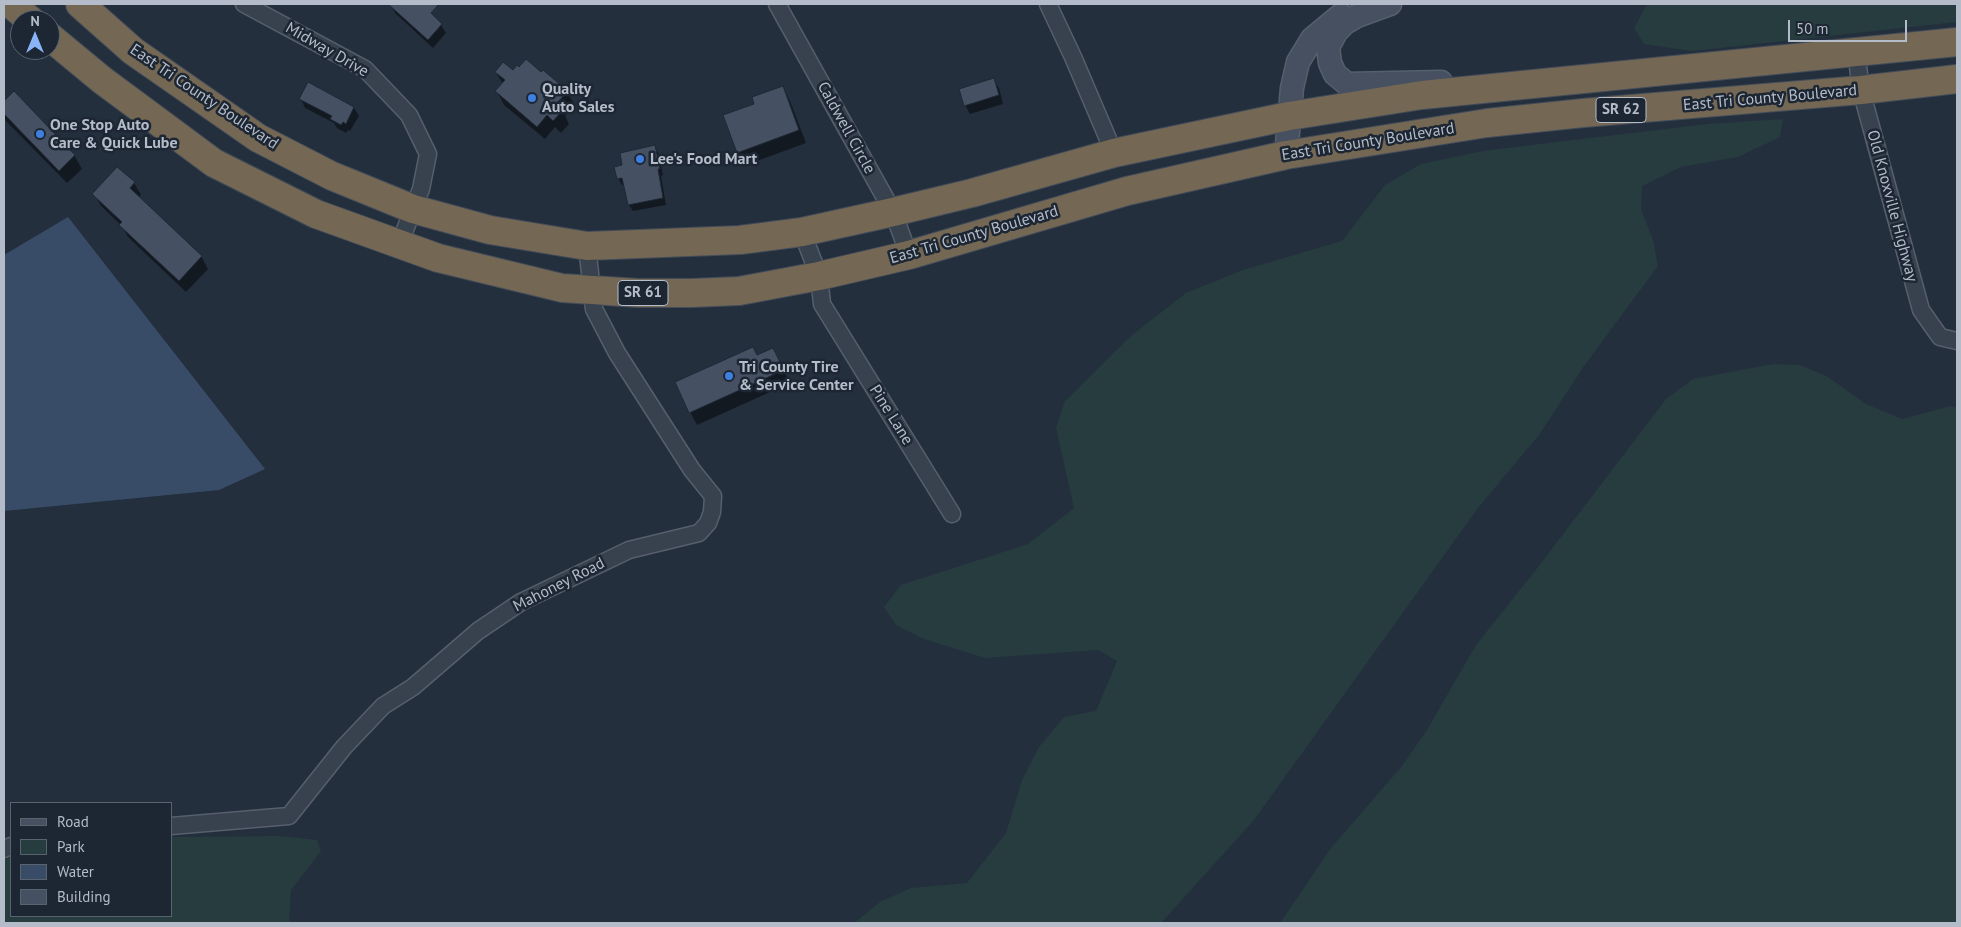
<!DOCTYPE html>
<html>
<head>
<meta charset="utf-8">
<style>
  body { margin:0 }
  #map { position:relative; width:1961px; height:927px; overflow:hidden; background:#242f3e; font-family:"PT Sans",sans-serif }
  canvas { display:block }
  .frame { position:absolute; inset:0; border:5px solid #b4bcc9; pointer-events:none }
  .legend { position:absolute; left:10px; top:802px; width:162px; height:115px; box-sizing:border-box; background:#1d2633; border:1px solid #59626f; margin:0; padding:6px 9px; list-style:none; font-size:15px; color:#b4bcc9 }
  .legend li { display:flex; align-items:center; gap:10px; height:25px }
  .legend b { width:25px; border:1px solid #59626f }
  .north { position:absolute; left:10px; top:10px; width:50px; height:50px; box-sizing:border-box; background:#1d2633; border:1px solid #59626f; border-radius:50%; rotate:0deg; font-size:14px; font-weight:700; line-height:20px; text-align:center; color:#b4bcc9 }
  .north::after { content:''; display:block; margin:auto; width:18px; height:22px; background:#8ab4f8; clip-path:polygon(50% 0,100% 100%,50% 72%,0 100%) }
  .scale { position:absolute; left:1788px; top:20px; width:119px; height:22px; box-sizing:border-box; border:2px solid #b4bcc9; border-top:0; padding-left:6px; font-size:15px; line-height:18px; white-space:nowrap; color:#b4bcc9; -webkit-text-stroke:4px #1d2633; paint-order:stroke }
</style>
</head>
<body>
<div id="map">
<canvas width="1961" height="927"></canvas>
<div class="frame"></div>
<ul class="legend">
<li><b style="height:6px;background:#465061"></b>Road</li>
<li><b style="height:14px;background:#263c3f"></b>Park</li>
<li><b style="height:14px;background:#394c67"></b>Water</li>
<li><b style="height:14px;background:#455162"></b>Building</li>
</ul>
<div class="north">N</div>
<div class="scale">50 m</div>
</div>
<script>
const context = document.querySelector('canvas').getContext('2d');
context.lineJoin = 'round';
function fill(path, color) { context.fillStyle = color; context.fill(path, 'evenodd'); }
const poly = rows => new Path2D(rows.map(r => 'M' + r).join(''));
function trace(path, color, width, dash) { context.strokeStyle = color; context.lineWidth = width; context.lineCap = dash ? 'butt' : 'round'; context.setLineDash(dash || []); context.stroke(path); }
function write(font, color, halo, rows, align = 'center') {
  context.font = font + ' "PT Sans",sans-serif'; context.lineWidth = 5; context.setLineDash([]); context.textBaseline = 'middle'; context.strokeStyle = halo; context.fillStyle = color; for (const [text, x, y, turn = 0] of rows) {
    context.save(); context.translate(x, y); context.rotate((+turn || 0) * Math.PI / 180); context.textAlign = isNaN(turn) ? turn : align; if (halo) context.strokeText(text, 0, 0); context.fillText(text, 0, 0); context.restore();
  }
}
const green = poly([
  [1647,4,1957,4,1957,22,1692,51,1644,44,1634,28],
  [1783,119,1780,137,1738,157,1681,167,1642,186,1641,209,1653,240,1658,266,1584,366,1539,435,1478,508,1254,820,1161,923,854,923,880,902,911,888,967,883,1006,833,1022,780,1039,747,1064,717,1096,711,1117,661,1098,650,985,658,924,639,896,625,884,607,901,585,1028,544,1074,508,1056,428,1065,401,1132,335,1186,293,1243,270,1342,241,1385,185,1421,164,1483,151,1548,143,1708,124],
  [1773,364,1800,365,1828,377,1866,404,1902,419,1951,406,1957,408,1957,923,1280,923,1331,848,1402,766,1427,730,1476,645,1535,571,1666,399,1693,379],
  [280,836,317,840,321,851,291,890,289,923,4,923,4,859,11,858,11,916,171,916,171,837]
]);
const water = poly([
  [68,217,265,469,219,490,4,511,4,255]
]);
const shadow = poly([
  [391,4,420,4,441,25,446,33,433,48,395,13],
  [513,71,541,74,567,92,575,105,565,116,569,124,561,133,555,127,545,139,504,105,497,91,503,84,496,72],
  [994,80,999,88,1003,104,970,114,965,105],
  [783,88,790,101,806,143,746,165,738,152,756,105],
  [14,93,74,155,82,169,67,183,6,121,4,116,4,103],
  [301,99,354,108,359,116,350,131,348,130,346,133,337,128,334,123,305,108],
  [654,147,658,153,663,175,661,176,666,205,633,211,629,205,625,184,622,185,618,178,624,166],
  [134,183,141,195,138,198,201,256,208,269,186,292,128,237,121,225,101,206,94,194],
  [773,349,790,383,697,425,690,412,757,357]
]);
const building = poly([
  [388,4,439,4,431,13,442,24,428,40,388,4],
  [526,59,541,72,543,70,568,91,556,104,563,110,553,121,547,115,537,127,495,91,505,80,495,72,503,62,513,70,517,65,519,67,526,59],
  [994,78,999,95,964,106,959,89,994,78],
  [308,82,354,107,346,124,343,122,341,125,330,119,332,116,299,99,308,82],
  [783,86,799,130,737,153,723,115,754,104,752,97,783,86],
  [14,91,75,155,59,171,4,114,4,101,14,91],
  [655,145,660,169,658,169,663,198,628,205,622,178,617,179,614,167,622,165,620,153,655,145],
  [117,167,135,182,130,188,202,256,179,281,119,225,122,222,92,194,117,167],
  [753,347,757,355,773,348,784,370,689,413,675,382,753,347]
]);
const street = poly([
  [244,4,365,69,409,115,428,154,421,189,399,245],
  [777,4,893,212,909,255],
  [1048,4,1073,57,1114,153],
  [1856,51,1861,90,1921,310,1940,337,1957,341],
  [802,232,819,276,822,304,952,514],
  [171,826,289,816,344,747,383,706,413,687,478,631,521,602,629,550,699,533,708,523,712,512,713,496,692,470,617,353,594,309,587,246],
  [4,849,11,846]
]);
const secondary = poly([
  [1390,4,1357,16,1345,23,1336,32,1328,47,1330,63,1335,74,1347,84,1441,82],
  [1286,155,1292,88,1298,62,1312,39,1341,15]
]);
const highway = poly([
  [11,4,30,20],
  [80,4,133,51,258,138,332,176,413,209,490,230,587,246,740,240,802,232,893,212,972,193,1114,153,1289,116,1422,95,1957,42],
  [50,37,102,80,214,163,316,214,438,258,562,288,638,293,692,293,739,291,819,276,909,255,1127,191,1286,155,1487,123,1583,113,1861,90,1957,79]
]);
const markers = [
  [532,98,5,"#3f7fe0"],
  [40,134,5,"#3f7fe0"],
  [640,159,5,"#3f7fe0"],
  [729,376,5,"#3f7fe0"]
];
const shields = [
  [1621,110,50],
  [643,293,50]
];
const shieldNames = [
  ["SR 62",1621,110],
  ["SR 61",643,293]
];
const streetNames = [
  ["Midway Drive",327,50,30],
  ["East Tri County Boulevard",204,97,34],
  ["East Tri County Boulevard",1770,98,-5],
  ["Caldwell Circle",846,128,61],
  ["East Tri County Boulevard",1368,142,-9],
  ["Old Knoxville Highway",1892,206,75],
  ["East Tri County Boulevard",974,235,-16],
  ["Pine Lane",891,415,58],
  ["Mahoney Road",559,585,-27]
];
const poiNames = [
  ["Quality",542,89],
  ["Auto Sales",542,107],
  ["One Stop Auto",50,125],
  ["Care & Quick Lube",50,143],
  ["Lee's Food Mart",650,159],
  ["Tri County Tire",739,367],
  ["& Service Center",739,385]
];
fill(green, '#263c3f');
fill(water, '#394c67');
fill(shadow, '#0007');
fill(building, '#455162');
trace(building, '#1f2835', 1);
trace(street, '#565f6c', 19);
trace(secondary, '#565f6c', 25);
trace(highway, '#434c59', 30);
trace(street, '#38414e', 16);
trace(secondary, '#465061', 22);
trace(highway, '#746855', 28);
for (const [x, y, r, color] of markers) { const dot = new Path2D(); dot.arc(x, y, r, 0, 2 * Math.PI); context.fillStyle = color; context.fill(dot); trace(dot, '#1d2633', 2); }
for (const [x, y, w] of shields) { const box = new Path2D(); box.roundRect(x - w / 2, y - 12.5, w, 25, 4); context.fillStyle = '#1d2633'; context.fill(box); trace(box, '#b4bcc9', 1); }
write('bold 15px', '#b4bcc9', null, shieldNames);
write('16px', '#b4bcc9', '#1d2633', streetNames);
write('bold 16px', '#b4bcc9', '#1d2633', poiNames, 'left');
</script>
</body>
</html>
